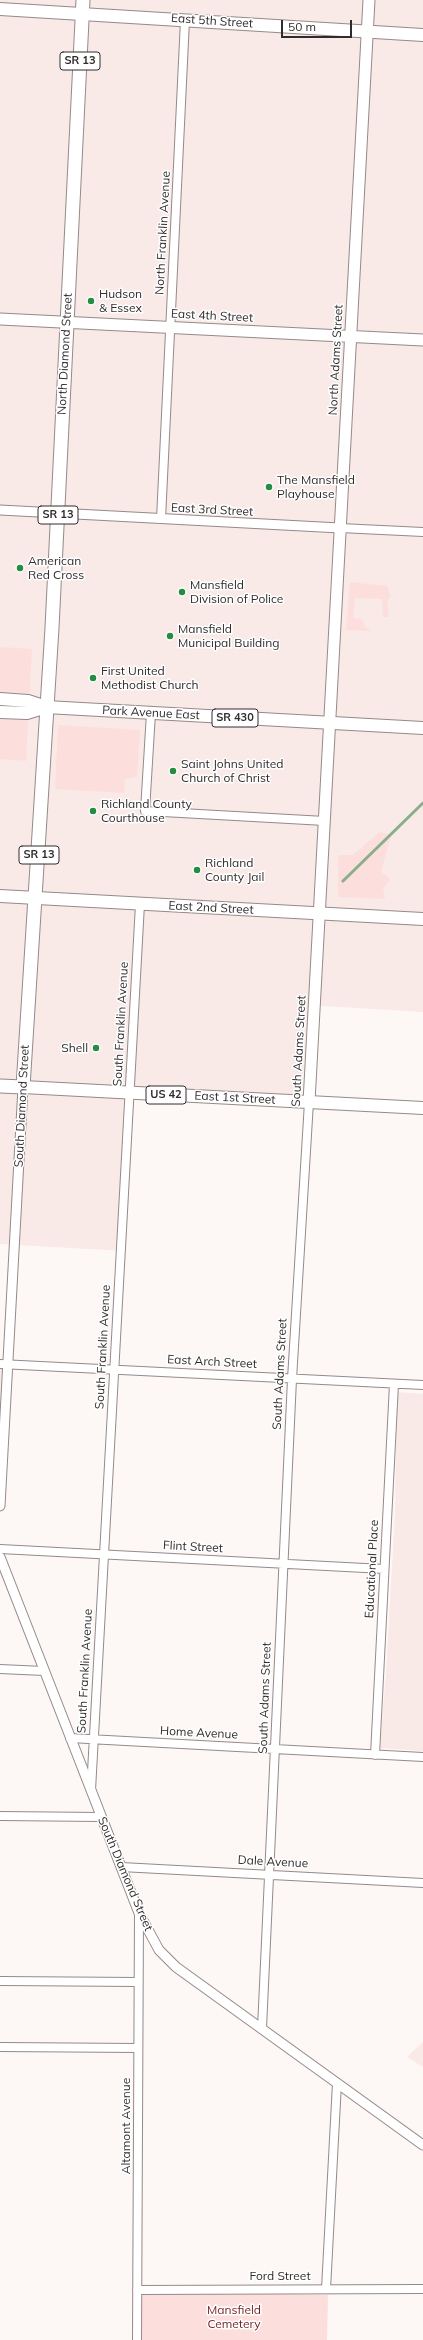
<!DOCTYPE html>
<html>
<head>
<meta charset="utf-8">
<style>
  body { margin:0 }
  #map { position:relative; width:423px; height:2340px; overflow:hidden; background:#fdf7f6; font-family:Mulish,sans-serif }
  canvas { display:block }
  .scale { position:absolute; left:281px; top:20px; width:71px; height:18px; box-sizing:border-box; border:2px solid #302c2c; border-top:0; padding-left:5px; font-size:12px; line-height:14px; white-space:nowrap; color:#302c2c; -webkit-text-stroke:3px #fff; paint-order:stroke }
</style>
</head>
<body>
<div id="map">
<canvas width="423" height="2340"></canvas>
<div class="scale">50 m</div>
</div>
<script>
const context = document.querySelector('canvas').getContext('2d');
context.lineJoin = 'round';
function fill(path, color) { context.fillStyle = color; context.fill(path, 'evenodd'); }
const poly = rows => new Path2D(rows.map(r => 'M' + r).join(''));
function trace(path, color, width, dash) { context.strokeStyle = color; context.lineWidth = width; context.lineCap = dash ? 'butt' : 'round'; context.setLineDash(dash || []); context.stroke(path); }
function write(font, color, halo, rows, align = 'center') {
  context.font = font + ' Mulish,sans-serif'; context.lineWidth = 3; context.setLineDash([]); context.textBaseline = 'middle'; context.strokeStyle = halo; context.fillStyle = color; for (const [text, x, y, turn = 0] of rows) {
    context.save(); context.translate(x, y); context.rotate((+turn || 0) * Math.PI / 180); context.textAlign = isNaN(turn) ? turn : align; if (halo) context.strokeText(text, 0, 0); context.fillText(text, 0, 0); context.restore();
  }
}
const built = poly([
  [0,0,423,0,423,1012,308,1005,301,1108,133,1098,126,1251,0,1244],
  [0,1367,6,1368,0,1480],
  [397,1392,423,1394,423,1751,380,1748,386,1673,395,1514],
  [423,2042,423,2067,407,2057]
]);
const green = poly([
  [350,582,387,586,391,596,387,601,389,617,383,617,382,599,355,598,353,618,362,619,365,627,372,631,346,630],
  [0,647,32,649,26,761,0,759],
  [58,725,140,730,137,777,125,779,124,793,55,789],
  [380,832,391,835,381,872,390,879,383,889,385,899,338,897,338,855,353,855],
  [235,2293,328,2295,327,2340,141,2340,140,2295]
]);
const stream = poly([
  [343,881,423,803]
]);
const minor = poly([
  [161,519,185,20],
  [340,528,423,532],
  [151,713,145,811,325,821],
  [0,1364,423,1385],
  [0,1549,384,1569],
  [0,1669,44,1671],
  [70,1738,423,1757],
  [375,1755,394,1384],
  [91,1790,140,904],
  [0,1816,101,1817],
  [121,1867,423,1883],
  [0,1981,138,1982],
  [262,2028,292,1379,309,1102],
  [0,2047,138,2048],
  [326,2289,337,2083],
  [137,2290,423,2289],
  [137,2340,139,1913]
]);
const tertiary = poly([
  [0,510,340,528],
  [0,1506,23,1087],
  [0,1557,139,1913,159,1950,176,1967,423,2145]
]);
const secondary = poly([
  [0,319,423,340],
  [309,1102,369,0]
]);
const primary = poly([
  [0,9,423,35],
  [0,699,28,701,46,707,423,728],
  [0,712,27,713,46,707],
  [0,896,423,919],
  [23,1087,423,1108]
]);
const trunk = poly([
  [0,1086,23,1087,52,628,83,0]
]);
const markers = [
  [91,301,4,"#258d43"],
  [269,487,4,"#258d43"],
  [20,568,4,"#258d43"],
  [182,592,4,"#258d43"],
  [170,636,4,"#258d43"],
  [93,678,4,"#258d43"],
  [173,771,4,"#258d43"],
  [93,811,4,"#258d43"],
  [197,870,4,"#258d43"],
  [96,1048,4,"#258d43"]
];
const shields = [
  [80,61,40],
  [58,515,40],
  [235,718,46],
  [39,855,40],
  [166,1095,40]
];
const shieldNames = [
  ["SR 13",80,61],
  ["SR 13",58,515],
  ["SR 430",235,718],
  ["SR 13",39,855],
  ["US 42",166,1095]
];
const streetNames = [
  ["East 5th Street",212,21,4],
  ["North Franklin Avenue",163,233,-87],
  ["East 4th Street",212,316,3],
  ["North Diamond Street",65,354,-87],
  ["North Adams Street",336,360,-87],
  ["East 3rd Street",212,510,3],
  ["Park Avenue East",151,713,3],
  ["East 2nd Street",211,908,3],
  ["South Franklin Avenue",121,1024,-87],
  ["South Adams Street",299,1051,-87],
  ["East 1st Street",235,1098,3],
  ["South Diamond Street",22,1106,-87],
  ["South Franklin Avenue",103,1347,-87],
  ["East Arch Street",212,1362,3],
  ["South Adams Street",280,1374,-87],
  ["Flint Street",193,1547,3],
  ["Educational Place",372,1569,-87],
  ["South Franklin Avenue",85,1671,-87],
  ["South Adams Street",265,1698,-88],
  ["Home Avenue",199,1733,3],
  ["Dale Avenue",273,1862,3],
  ["South Diamond Street",125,1874,67],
  ["Altamont Avenue",126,2126,-90],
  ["Ford Street",280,2276]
];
const poiNames = [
  ["Hudson",99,294],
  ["& Essex",99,308],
  ["The Mansfield",277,480],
  ["Playhouse",277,494],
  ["American",28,561],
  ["Red Cross",28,575],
  ["Mansfield",190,585],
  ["Division of Police",190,599],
  ["Mansfield",178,629],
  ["Municipal Building",178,643],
  ["First United",101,671],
  ["Methodist Church",101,685],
  ["Saint Johns United",181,764],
  ["Church of Christ",181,778],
  ["Richland County",101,804],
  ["Courthouse",101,818],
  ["Richland",205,863],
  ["County Jail",205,877],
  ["Shell",88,1048,"right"]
];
const parkNames = [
  ["Mansfield",234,2310],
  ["Cemetery",234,2324]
];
fill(built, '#f9e9e7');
fill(green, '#fcdfdd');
trace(stream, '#88ae8c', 3);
trace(minor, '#948a89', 10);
trace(tertiary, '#948a89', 11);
trace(secondary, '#948a89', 13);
trace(primary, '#948a89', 14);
trace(trunk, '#948a89', 15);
trace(minor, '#fff', 8);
trace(tertiary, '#fff', 9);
trace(secondary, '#fff', 11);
trace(primary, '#fff', 12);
trace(trunk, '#fff', 13);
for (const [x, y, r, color] of markers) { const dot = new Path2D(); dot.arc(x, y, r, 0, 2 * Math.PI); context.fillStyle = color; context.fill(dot); trace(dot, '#fff', 1.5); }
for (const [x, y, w] of shields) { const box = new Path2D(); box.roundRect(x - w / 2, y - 9, w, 18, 3); context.fillStyle = '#fff'; context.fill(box); trace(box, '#302c2c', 1); }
write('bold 11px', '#302c2c', null, shieldNames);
write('12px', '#302c2c', '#fff', streetNames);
write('12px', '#302c2c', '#fff', poiNames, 'left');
write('12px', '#731f22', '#fff', parkNames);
</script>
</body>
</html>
